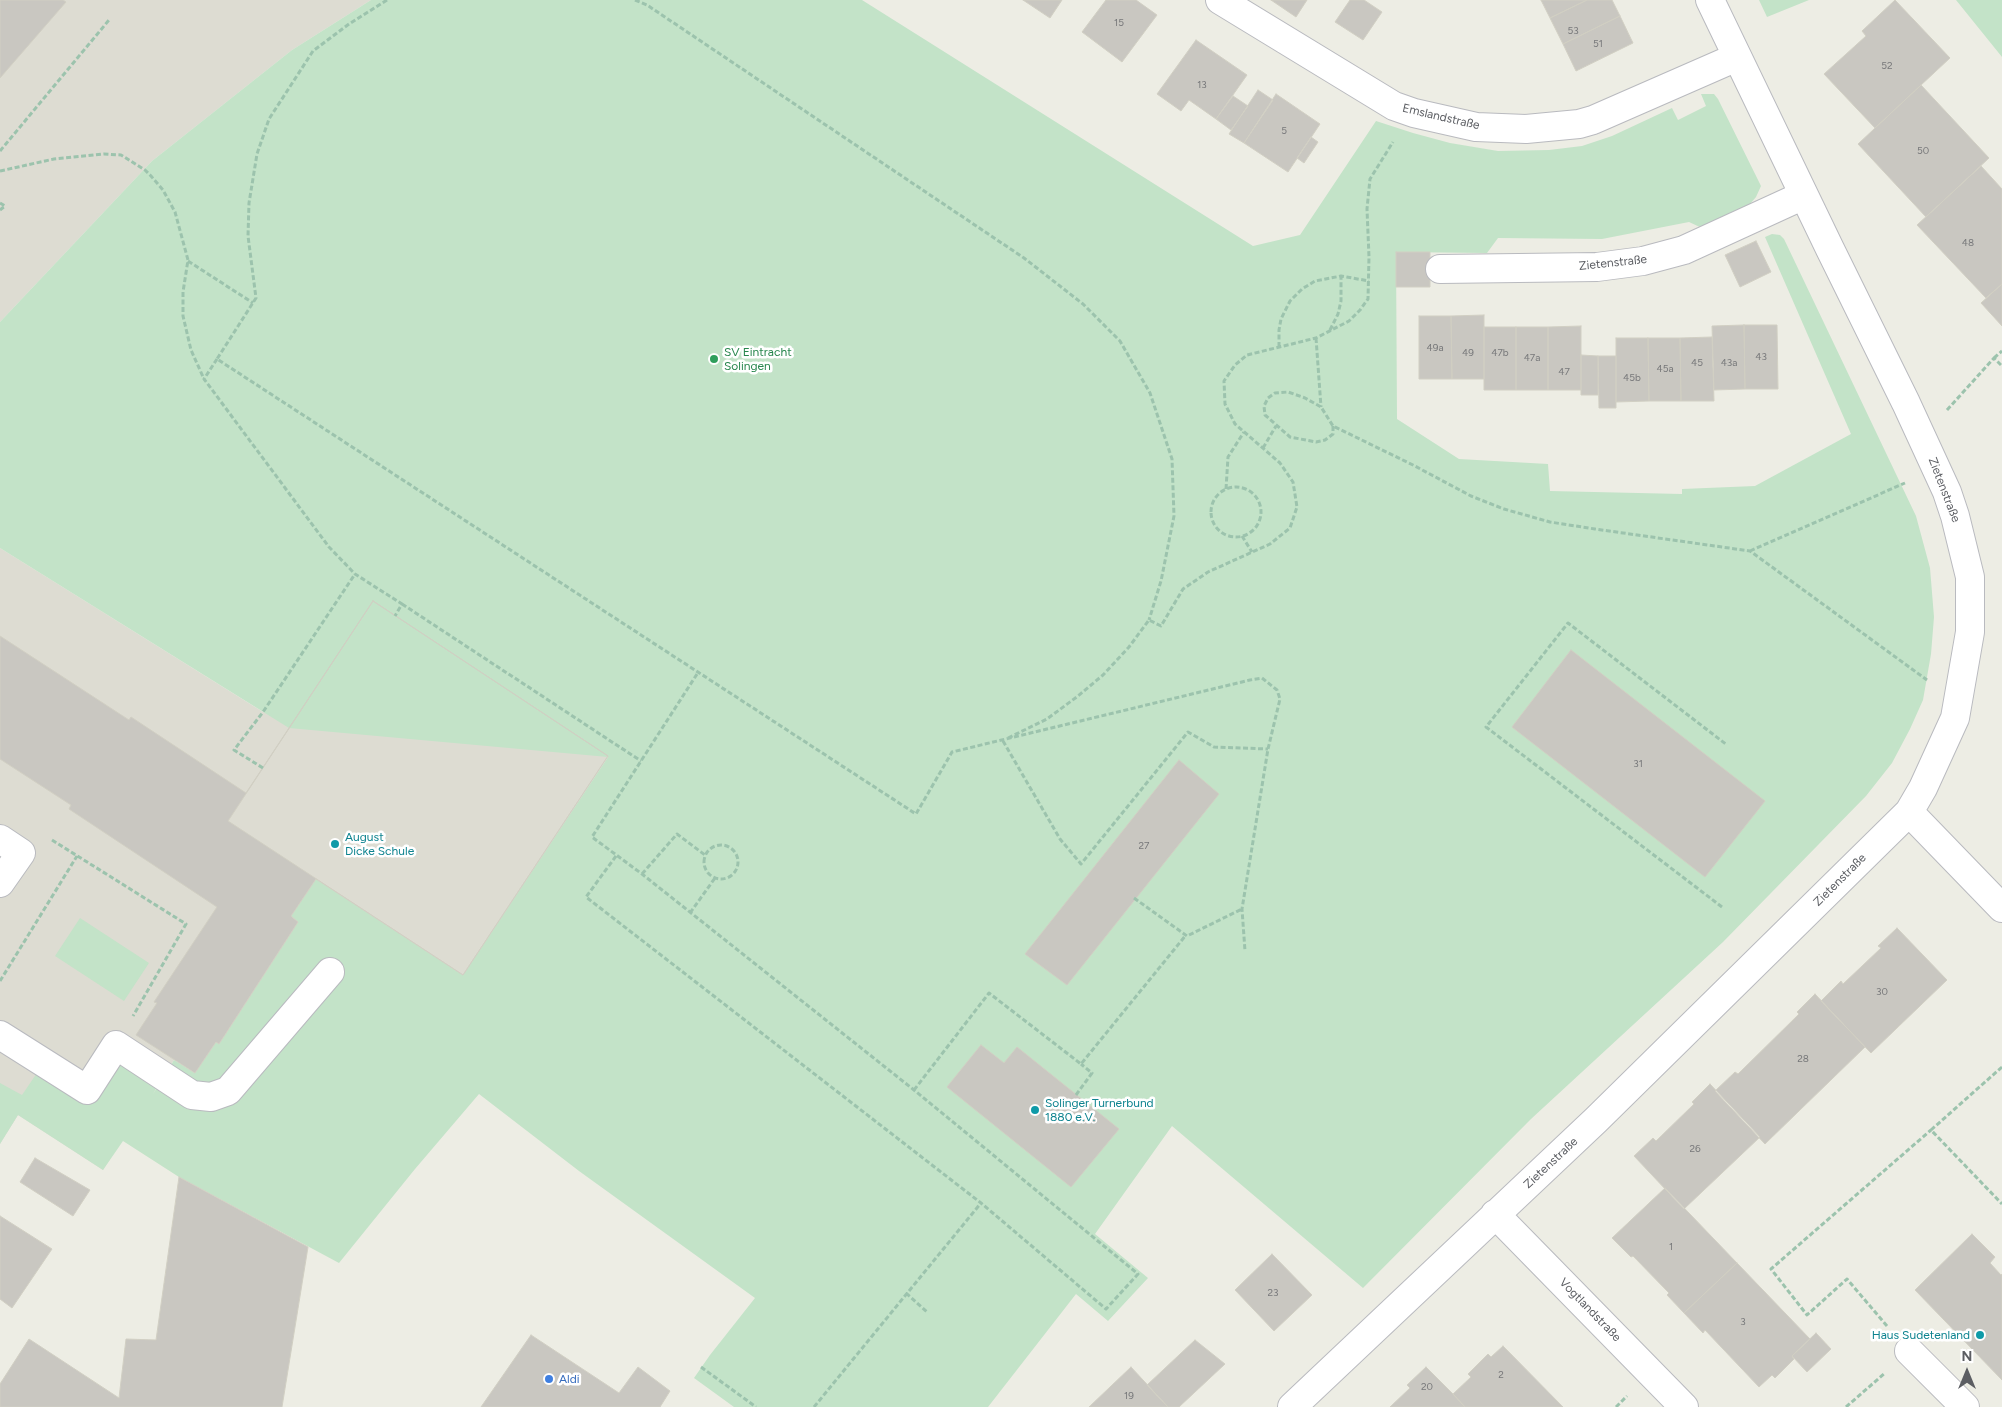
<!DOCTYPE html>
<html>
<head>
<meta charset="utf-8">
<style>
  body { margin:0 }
  #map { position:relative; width:2002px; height:1407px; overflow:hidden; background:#edede4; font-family:Figtree,sans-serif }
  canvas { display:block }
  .north { position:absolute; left:1942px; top:1347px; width:50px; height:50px; -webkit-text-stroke:4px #fff; paint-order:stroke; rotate:0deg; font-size:14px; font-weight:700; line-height:20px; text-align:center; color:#5c5e63 }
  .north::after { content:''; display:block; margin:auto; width:18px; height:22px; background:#5c5e63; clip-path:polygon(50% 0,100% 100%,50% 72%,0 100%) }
</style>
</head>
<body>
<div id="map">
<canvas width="2002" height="1407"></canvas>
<div class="north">N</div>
</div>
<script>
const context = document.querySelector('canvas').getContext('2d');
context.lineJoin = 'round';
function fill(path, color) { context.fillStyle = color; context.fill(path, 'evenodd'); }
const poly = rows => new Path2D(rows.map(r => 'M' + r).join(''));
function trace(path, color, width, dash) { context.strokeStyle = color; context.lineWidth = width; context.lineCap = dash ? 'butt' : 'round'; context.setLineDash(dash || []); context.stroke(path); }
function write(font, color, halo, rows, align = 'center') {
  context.font = font + ' Figtree,sans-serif'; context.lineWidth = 5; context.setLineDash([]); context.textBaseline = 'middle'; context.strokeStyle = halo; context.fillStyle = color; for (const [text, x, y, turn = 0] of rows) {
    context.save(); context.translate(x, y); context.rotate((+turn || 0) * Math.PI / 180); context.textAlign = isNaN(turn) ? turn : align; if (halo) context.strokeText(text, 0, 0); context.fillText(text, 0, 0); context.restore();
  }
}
const education = poly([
  [0,0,371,0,292,50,152,161,0,322],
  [0,548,263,712,373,601,608,756,463,975,316,879,291,917,298,922,219,1044,216,1042,195,1073,174,1060,103,1170,18,1115,0,1144]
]);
const green = poly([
  [371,0,862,0,1253,246,1300,235,1376,121,1413,133,1450,143,1498,151,1549,150,1582,146,1612,136,1672,108,1678,120,1706,106,1701,94,1714,94,1718,99,1761,186,1756,197,1750,204,1702,228,1689,222,1602,239,1498,238,1487,253,1396,252,1397,419,1459,459,1548,464,1550,491,1682,494,1682,489,1755,486,1851,434,1765,237,1772,234,1780,235,1784,239,1916,516,1930,568,1934,617,1931,654,1923,700,1910,729,1892,763,1866,796,1723,942,1531,1119,1363,1288,1172,1126,1095,1234,1148,1278,1108,1321,1076,1294,988,1407,734,1407,694,1378,710,1355,755,1298,579,1171,479,1094,415,1169,339,1263,179,1177,123,1141,103,1170,18,1115,0,1144,0,1083,22,1095,37,1073,83,1101,118,1059,160,1081,153,1094,174,1060,195,1073,216,1042,219,1044,298,922,291,916,316,879,463,975,608,757,289,728,0,548,0,322,152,161,292,50],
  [1759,0,1809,0,1767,17],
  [1956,0,2002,0,2002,57],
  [80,918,149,963,124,1001,55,956]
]);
const building = poly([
  [0,0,63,0,66,2,0,78,0,0],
  [1023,0,1062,0,1050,18,1023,0],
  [1106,0,1136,0,1157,15,1122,62,1082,32,1106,0],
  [1271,0,1307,0,1296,17,1271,0],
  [1350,0,1364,0,1382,12,1363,40,1335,22,1350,0],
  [1541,0,1587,0,1550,18,1541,0],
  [1587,0,1612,0,1620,16,1563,44,1550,18,1587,0],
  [1895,0,1950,58,1875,128,1824,74,1866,36,1862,31,1895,0],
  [1620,16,1633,43,1576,71,1563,44,1620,16],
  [1196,40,1247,75,1216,119,1189,100,1181,111,1157,94,1196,40],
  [1921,85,1989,158,1926,217,1858,144,1921,85],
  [1258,90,1273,100,1244,143,1229,134,1258,90],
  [1276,94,1320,124,1288,172,1244,143,1276,94],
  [1233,96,1248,106,1231,130,1216,119,1233,96],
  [1311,137,1318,142,1304,163,1297,158,1311,137],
  [1981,166,2002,189,2002,284,1986,298,1917,225,1981,166],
  [1756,241,1771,272,1740,287,1725,255,1756,241],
  [1396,252,1430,252,1430,287,1396,287,1396,252],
  [2002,284,2002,326,1981,303,2002,284],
  [1484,315,1484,379,1452,379,1451,316,1484,315],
  [1419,316,1451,316,1452,379,1419,379,1419,316],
  [1744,325,1777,325,1778,389,1745,389,1744,325],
  [1744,325,1745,389,1714,390,1712,326,1744,325],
  [1581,326,1581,390,1548,390,1548,327,1581,326],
  [1484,327,1516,327,1516,390,1484,390,1484,327],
  [1516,327,1548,327,1548,390,1516,390,1516,327],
  [1712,337,1714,401,1681,401,1680,338,1712,337],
  [1616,338,1648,338,1649,401,1616,402,1616,338],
  [1648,338,1680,338,1681,401,1649,401,1648,338],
  [1581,355,1598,356,1598,395,1581,395,1581,355],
  [1598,356,1616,356,1616,408,1599,408,1598,356],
  [373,601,608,756,463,975,316,879,291,916,298,922,219,1044,216,1042,195,1073,136,1035,157,1003,154,1002,217,907,69,809,71,805,0,759,0,636,129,720,131,717,246,793,373,601],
  [373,601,608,756,463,975,228,821,373,601],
  [1571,650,1765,801,1705,877,1512,727,1571,650],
  [1179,760,1219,794,1067,985,1025,954,1179,760],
  [1897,928,1947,980,1871,1053,1821,1001,1841,981,1843,984,1881,948,1878,946,1897,928],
  [1815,994,1865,1047,1765,1144,1715,1091,1735,1072,1738,1074,1799,1014,1797,1012,1815,994],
  [981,1045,1004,1063,1017,1047,1119,1129,1071,1187,947,1087,981,1045],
  [1710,1084,1760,1137,1684,1209,1634,1156,1653,1138,1656,1141,1694,1104,1692,1102,1710,1084],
  [35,1158,90,1190,73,1216,20,1182,35,1158],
  [179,1177,308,1247,282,1407,0,1407,0,1384,29,1339,119,1398,126,1339,156,1340,179,1177],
  [1665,1188,1737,1263,1684,1313,1667,1295,1669,1293,1633,1256,1631,1257,1612,1238,1665,1188],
  [0,1216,52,1249,12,1308,0,1299,0,1216],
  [1972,1234,1995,1257,1990,1263,2001,1275,2002,1274,2002,1380,1915,1290,1972,1234],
  [1272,1254,1312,1295,1274,1331,1235,1290,1272,1254],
  [1737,1263,1810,1339,1792,1356,1794,1359,1775,1378,1772,1375,1759,1387,1705,1330,1703,1333,1684,1313,1737,1263],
  [1816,1333,1831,1349,1807,1372,1792,1356,1816,1333],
  [531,1335,619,1393,638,1367,670,1391,660,1407,481,1407,531,1335],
  [1195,1340,1225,1364,1179,1407,1168,1407,1147,1385,1195,1340],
  [1503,1346,1563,1407,1465,1407,1453,1394,1471,1377,1468,1374,1488,1354,1491,1357,1503,1346],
  [1131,1367,1168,1407,1089,1407,1131,1367],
  [1426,1367,1453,1394,1465,1407,1390,1407,1410,1388,1407,1385,1426,1367]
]);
const path = poly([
  [387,0,349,24,313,51,269,119,257,154,249,203,248,236,256,298,217,359,916,814,952,752,1250,680,1262,678,1277,690,1280,699,1268,749,1242,909,1245,951],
  [635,0,647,5,1024,258,1083,304,1120,341,1150,393,1172,459,1174,516,1161,581,1149,620],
  [0,151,109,20],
  [0,171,54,159,104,154,121,155,145,170,151,176,163,190,175,212,188,260,183,292,183,316,191,350,204,379],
  [0,203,5,206,0,210],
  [188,261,253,303],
  [1330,330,1338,314,1341,301,1341,276],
  [1316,338,1321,407],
  [1279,347,1279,330,1281,319,1290,301,1302,289,1315,281,1341,276,1369,281],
  [1994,358,2002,351],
  [217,359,204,379,329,547,355,574,402,604,395,616],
  [1947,410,1994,358,2002,366],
  [1333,426,1333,434,1325,440,1316,442,1290,437,1265,415,1264,406,1268,398,1275,393,1288,392,1305,398,1321,407,1333,426,1413,465,1471,496,1504,509,1550,522,1595,529,1750,551,1927,680],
  [1263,448,1276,426],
  '1211 512a25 25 0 1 1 50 0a25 25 0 1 1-50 0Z',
  [1226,489,1228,457,1244,432],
  [1242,536,1252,552],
  [1750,551,1905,483],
  [402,604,641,761],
  [1008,738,1047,719,1078,696,1103,675,1129,647,1149,620,1161,626,1183,589,1208,572,1270,544,1290,528,1297,507,1293,482,1280,463,1235,424,1225,404,1224,381,1235,365,1247,355,1316,338,1349,321,1360,310,1368,299,1369,257,1367,209,1370,179,1393,142],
  [1003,741,1060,839,1081,864,1188,732,1214,747,1268,749],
  [263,768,234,750,263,712,355,574],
  [52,840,186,924,133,1016],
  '704 862a17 17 0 1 1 34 0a17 17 0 1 1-34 0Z',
  [616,856,586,897,981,1203,1106,1309,1138,1274,914,1090,642,874,592,837,699,671],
  [642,874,677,834,705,855],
  [1134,898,1187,936,1242,909],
  [1722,907,1486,727,1568,623,1727,745],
  [690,913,715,878],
  [0,981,77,856],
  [2002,1067,1931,1130,2002,1204],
  [914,1090,989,993,1081,1064,1186,935],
  [1076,1095,1092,1073,1081,1064],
  [906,1293,927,1312],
  [1887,1326,1847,1279,1807,1315,1771,1269,1931,1130],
  [701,1367,756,1407],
  [814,1407,981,1203],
  [1616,1407,1627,1396],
  [1846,1407,1885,1373]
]);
const minor = poly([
  [1220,0,1394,106,1414,113,1476,127,1526,129,1579,124,1593,120,1737,57],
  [1440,269,1597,267,1643,261,1684,250,1804,195],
  [1909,812,2002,908],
  [0,839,21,853,0,883],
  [0,1035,87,1090,116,1045,192,1095,211,1097,228,1091,330,972],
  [1495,1214,1684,1407],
  [1909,1351,1965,1407],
  [1292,1407,1596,1120,1909,812,1923,788,1955,718,1970,632,1970,577,1955,516,1947,492,1906,403,1830,249,1710,0]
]);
const markers = [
  [714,359,5,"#2e9e5b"],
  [335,844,5,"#0f9aa8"],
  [1035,1110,5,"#0f9aa8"],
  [1980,1335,5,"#0f9aa8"],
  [549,1379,5,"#3f7fe0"]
];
const numberNames = [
  ["15",1119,23],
  ["53",1573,31],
  ["51",1598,44],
  ["52",1887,66],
  ["13",1202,85],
  ["5",1284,131],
  ["50",1923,151],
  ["48",1968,243],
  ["49a",1435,348],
  ["49",1468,353],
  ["47b",1500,353],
  ["43",1761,357],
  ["47a",1532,358],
  ["45",1697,363],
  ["43a",1729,363],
  ["45a",1665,369],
  ["47",1564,372],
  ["45b",1632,378],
  ["31",1638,764],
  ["27",1144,846],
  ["30",1882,992],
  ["28",1803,1059],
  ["26",1695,1149],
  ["1",1671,1247],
  ["23",1273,1293],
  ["3",1743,1322],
  ["2",1501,1375],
  ["20",1427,1387],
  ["19",1129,1396]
];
const streetNames = [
  ["Emslandstraße",1441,117,13],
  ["Zietenstraße",1613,263,-6],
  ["Zietenstraße",1944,490,69],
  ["Zietenstraße",1840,880,-45],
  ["Zietenstraße",1551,1163,-43],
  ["Vogtlandstraße",1590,1310,46]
];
const leisureNames = [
  ["SV Eintracht",724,352],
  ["Solingen",724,366]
];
const cultureNames = [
  ["August",345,837],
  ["Dicke Schule",345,851],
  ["Solinger Turnerbund",1045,1103],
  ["1880 e.V.",1045,1117],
  ["Haus Sudetenland",1970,1335,"right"]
];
const shopNames = [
  ["Aldi",559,1379]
];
fill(education, '#dddcd2');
fill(green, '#c3e3c8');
fill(building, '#c9c7c1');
trace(building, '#d1cfc3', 1);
trace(minor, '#b9babf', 30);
trace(path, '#9cc3ad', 3, [5, 2.5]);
trace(minor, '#fff', 28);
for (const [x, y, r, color] of markers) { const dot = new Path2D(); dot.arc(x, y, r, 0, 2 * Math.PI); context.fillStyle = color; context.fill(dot); trace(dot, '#fff', 2); }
write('10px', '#77787a', null, numberNames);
write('12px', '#5c5e63', '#fff', streetNames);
write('12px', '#27864d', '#fff', leisureNames, 'left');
write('12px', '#0d838f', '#fff', cultureNames, 'left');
write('12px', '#366cbe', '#fff', shopNames, 'left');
</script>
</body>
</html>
